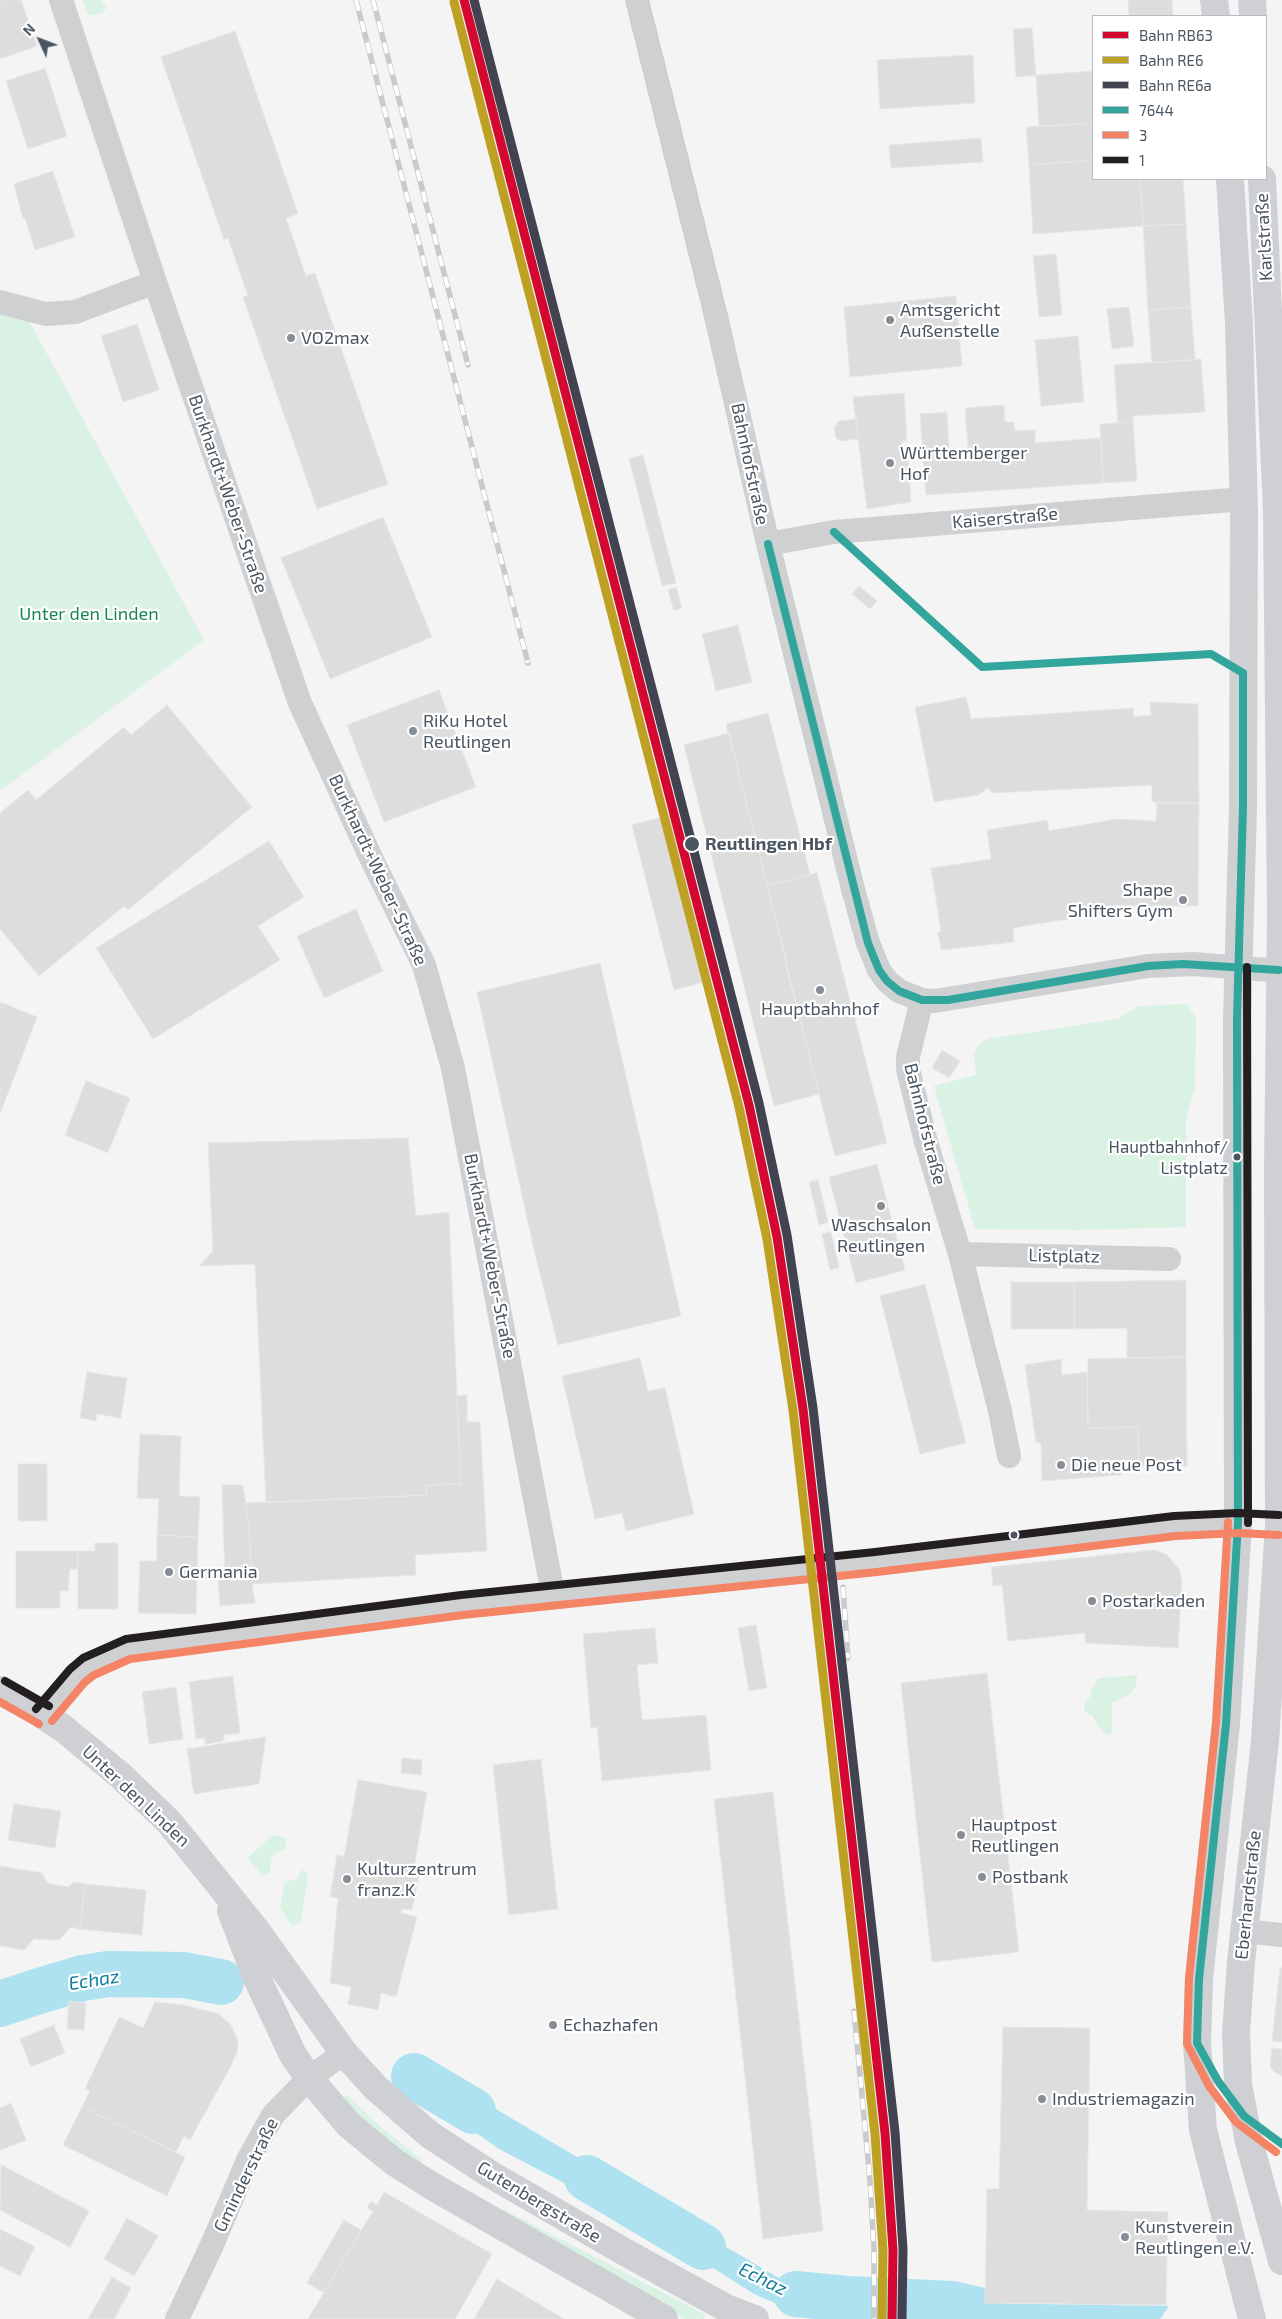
<!DOCTYPE html>
<html>
<head>
<meta charset="utf-8">
<style>
  body { margin:0 }
  #map { position:relative; width:1282px; height:2319px; overflow:hidden; background:#f4f4f4; font-family:"Exo 2",sans-serif }
  canvas { display:block }
  .legend { position:absolute; left:1092px; top:15px; width:175px; height:165px; box-sizing:border-box; background:#fff; border:1px solid #b7bbc0; margin:0; padding:6px 9px; list-style:none; font-size:15px; color:#4a5661 }
  .legend li { display:flex; align-items:center; gap:10px; height:25px }
  .legend b { width:25px; border:1px solid #b7bbc0 }
  .north { position:absolute; left:15px; top:15px; width:50px; height:50px; -webkit-text-stroke:4px #fff; paint-order:stroke; rotate:313deg; font-size:14px; font-weight:700; line-height:20px; text-align:center; color:#4a5661 }
  .north::after { content:''; display:block; margin:auto; width:18px; height:22px; background:#4a5661; clip-path:polygon(50% 0,100% 100%,50% 72%,0 100%) }
</style>
</head>
<body>
<div id="map">
<canvas width="1282" height="2319"></canvas>
<ul class="legend">
<li><b style="height:6px;background:#d30730"></b>Bahn RB63</li>
<li><b style="height:6px;background:#bea023"></b>Bahn RE6</li>
<li><b style="height:6px;background:#424351"></b>Bahn RE6a</li>
<li><b style="height:6px;background:#32a69d"></b>7644</li>
<li><b style="height:6px;background:#f48465"></b>3</li>
<li><b style="height:6px;background:#231f20"></b>1</li>
</ul>
<div class="north">N</div>
</div>
<script>
const context = document.querySelector('canvas').getContext('2d');
context.lineJoin = 'round';
function fill(path, color) { context.fillStyle = color; context.fill(path, 'evenodd'); }
const poly = rows => new Path2D(rows.map(r => 'M' + r).join(''));
function trace(path, color, width, dash) { context.strokeStyle = color; context.lineWidth = width; context.lineCap = dash ? 'butt' : 'round'; context.setLineDash(dash || []); context.stroke(path); }
function write(font, color, halo, rows, align = 'center') {
  context.font = font + ' "Exo 2",sans-serif'; context.lineWidth = 4.5; context.setLineDash([]); context.textBaseline = 'middle'; context.strokeStyle = halo; context.fillStyle = color; for (const [text, x, y, turn = 0] of rows) {
    context.save(); context.translate(x, y); context.rotate((+turn || 0) * Math.PI / 180); context.textAlign = isNaN(turn) ? turn : align; if (halo) context.strokeText(text, 0, 0); context.fillText(text, 0, 0); context.restore();
  }
}
const green = poly([
  [83,0,101,0,106,7,104,12,91,16,88,14],
  [0,303,29,321,204,640,0,791],
  [1187,1004,1196,1018,1195,1088,1186,1118,1186,1227,1080,1230,975,1229,934,1086,976,1075,974,1054,979,1044,988,1039,1118,1019,1139,1006],
  [1137,1675,1136,1686,1129,1695,1112,1703,1112,1734,1107,1735,1096,1724,1093,1716,1085,1712,1084,1703,1090,1697,1091,1689,1095,1686,1096,1680,1100,1678],
  [272,1835,287,1838,285,1849,274,1854,271,1859,270,1872,262,1876,248,1858],
  [303,1869,308,1875,301,1922,292,1926,280,1908,285,1882,297,1879],
  [347,2095,382,2128,422,2160,419,2164,395,2150,339,2103],
  [503,2209,706,2315,704,2319,683,2319,502,2212]
]);
const water = poly([
  [428,2062,467,2092,648,2199,635,2220,499,2149,434,2103,412,2086],
  [655,2205,784,2281,822,2288,861,2289,860,2317,838,2319,815,2315,782,2306,754,2294,643,2223],
  [920,2290,981,2290,985,2303,1169,2306,1160,2319,920,2319]
]);
const river = poly([
  [0,2004,39,1991,83,1978,108,1974,184,1975,221,1982],
  [414,2076,473,2111],
  [587,2178,703,2247],
  [796,2294,847,2299,952,2304,982,2311]
]);
const building = poly([
  [0,0,21,0,37,46,0,59,0,0],
  [1128,0,1172,0,1173,16,1129,16,1128,0],
  [1032,28,1036,75,1016,77,1013,29,1032,28],
  [235,31,298,214,286,218,306,276,315,273,388,484,317,509,243,297,248,296,228,238,224,240,161,57,235,31],
  [973,55,975,103,880,109,877,60,973,55],
  [45,68,67,136,28,149,6,81,45,68],
  [1093,71,1093,123,1039,127,1036,75,1093,71],
  [1093,123,1093,160,1029,165,1026,127,1093,123],
  [981,138,983,162,891,168,889,145,981,138],
  [1093,160,1093,179,1140,179,1143,226,1033,234,1029,165,1093,160],
  [53,171,75,237,35,250,25,218,23,219,14,184,53,171],
  [1140,179,1183,179,1186,224,1143,226,1140,179],
  [1186,224,1191,307,1148,310,1143,226,1186,224],
  [1056,254,1062,315,1039,317,1033,256,1056,254],
  [956,296,962,366,850,377,844,307,956,296],
  [1129,307,1134,346,1112,349,1107,309,1129,307],
  [1191,307,1195,360,1152,363,1148,310,1191,307],
  [137,324,159,390,123,402,101,336,137,324],
  [1078,336,1084,402,1041,406,1035,340,1078,336],
  [1201,359,1205,412,1132,416,1133,422,1118,423,1114,365,1201,359],
  [904,393,907,441,902,441,902,451,908,451,911,502,867,509,853,397,904,393],
  [1004,405,1005,422,1014,422,1015,431,1035,430,1035,443,1101,438,1103,483,926,495,920,414,947,412,949,450,968,449,965,408,1004,405],
  [856,419,858,439,841,441,836,438,834,428,839,421,856,419],
  [1133,422,1137,481,1103,483,1100,424,1133,422],
  [643,455,676,583,662,586,629,459,643,455],
  [383,517,432,637,330,679,281,558,383,517],
  [859,586,877,601,870,609,852,594,859,586],
  [676,587,682,608,674,611,668,590,676,587],
  [738,625,752,682,716,691,702,634,738,625],
  [439,690,476,787,384,822,347,725,439,690],
  [966,697,971,719,1133,708,1134,717,1151,715,1150,702,1198,704,1199,803,1157,803,1152,801,1152,785,992,793,987,788,979,795,934,802,915,707,966,697],
  [167,705,252,807,128,910,124,906,39,976,0,929,0,813,28,790,36,800,124,727,131,735,167,705],
  [768,713,810,875,767,886,726,724,768,713],
  [729,733,819,1094,774,1106,684,745,729,733],
  [1157,803,1199,803,1198,906,1105,906,1104,913,1013,928,1014,942,941,950,938,933,941,931,931,868,991,859,987,830,1047,820,1049,831,1116,819,1156,821,1157,803],
  [670,815,711,980,674,990,632,825,670,815],
  [269,841,304,897,258,926,280,960,153,1039,96,948,269,841],
  [817,873,887,1143,835,1156,785,962,787,961,767,886,817,873],
  [356,909,383,971,324,998,297,936,356,909],
  [600,963,681,1316,558,1345,535,1254,477,992,600,963],
  [0,1002,37,1017,0,1114,0,1002],
  [942,1050,960,1061,949,1078,932,1068,942,1050],
  [86,1081,130,1098,108,1153,65,1135,86,1081],
  [408,1138,416,1216,447,1212,449,1214,461,1484,426,1485,427,1495,266,1503,255,1264,199,1266,213,1251,208,1143,408,1138],
  [877,1164,905,1270,856,1283,829,1177,877,1164],
  [818,1180,828,1222,819,1225,809,1182,818,1180],
  [831,1232,839,1268,830,1270,822,1234,831,1232],
  [1186,1280,1186,1357,1127,1358,1127,1328,1074,1329,1074,1282,1186,1280],
  [1011,1282,1074,1282,1074,1329,1011,1329,1011,1282],
  [925,1284,966,1443,920,1454,880,1296,925,1284],
  [1186,1357,1187,1466,1139,1467,1138,1427,1088,1428,1088,1359,1186,1357],
  [640,1358,648,1391,665,1388,694,1514,626,1531,622,1513,595,1519,562,1376,640,1358],
  [1061,1359,1062,1375,1087,1372,1088,1428,1138,1427,1139,1464,1121,1464,1121,1475,1042,1481,1041,1443,1036,1443,1025,1365,1061,1359],
  [87,1372,127,1378,121,1418,97,1414,96,1421,80,1418,87,1372],
  [467,1395,467,1422,480,1422,487,1551,415,1555,416,1575,252,1584,249,1525,245,1503,427,1495,426,1485,461,1484,457,1396,467,1395],
  [140,1434,181,1436,179,1496,200,1497,198,1537,157,1535,159,1499,137,1498,140,1434],
  [18,1464,47,1464,47,1521,18,1521,18,1464],
  [222,1485,243,1485,249,1525,252,1584,255,1603,220,1606,218,1580,225,1580,222,1485],
  [157,1535,198,1537,196,1614,138,1613,140,1561,157,1561,157,1535],
  [95,1543,118,1543,118,1609,78,1609,78,1551,95,1551,95,1543],
  [1154,1550,1167,1555,1179,1569,1182,1581,1178,1648,1085,1643,1085,1633,1008,1641,1002,1585,993,1586,991,1567,1154,1550],
  [16,1551,78,1551,78,1569,70,1569,68,1591,60,1591,60,1608,16,1608,16,1551],
  [756,1625,767,1688,749,1691,738,1628,756,1625],
  [655,1628,658,1663,637,1665,642,1720,706,1715,711,1770,602,1781,597,1727,591,1728,583,1634,655,1628],
  [987,1673,1019,1952,932,1962,901,1683,987,1673],
  [233,1676,240,1733,223,1735,224,1741,205,1744,205,1738,196,1739,189,1682,233,1676],
  [176,1687,183,1739,149,1744,142,1692,176,1687],
  [266,1737,259,1784,194,1794,187,1749,266,1737],
  [402,1758,422,1760,421,1775,401,1773,402,1758],
  [541,1759,558,1909,509,1915,493,1765,541,1759],
  [358,1780,427,1792,414,1868,420,1869,412,1910,402,1909,401,1913,417,1917,396,1997,381,1993,378,2010,348,2004,351,1987,330,1983,338,1898,330,1897,337,1855,344,1857,358,1780],
  [773,1792,823,2231,763,2239,714,1799,773,1792],
  [14,1804,61,1811,55,1848,8,1840,14,1804],
  [0,1866,42,1873,47,1883,69,1887,73,1882,85,1884,80,1929,71,1927,59,1940,34,1939,24,1950,0,1946,0,1866],
  [85,1884,146,1890,142,1935,80,1929,85,1884],
  [1280,1968,1282,1968,1282,2042,1272,2041,1280,1968],
  [69,2001,86,2003,84,2030,67,2029,69,2001],
  [155,2002,184,2005,219,2014,231,2025,238,2041,237,2052,230,2068,190,2140,184,2136,176,2152,82,2107,90,2091,85,2089,119,2017,143,2028,155,2002],
  [54,2025,65,2053,31,2067,20,2039,54,2025],
  [1003,2027,1090,2028,1087,2210,1168,2212,1166,2305,985,2303,987,2189,999,2189,1003,2027],
  [1272,2048,1282,2049,1282,2076,1273,2071,1270,2065,1272,2048],
  [11,2103,26,2140,0,2150,0,2108,11,2103],
  [82,2107,185,2157,167,2196,63,2145,82,2107],
  [1,2165,89,2211,70,2247,0,2210,1,2165],
  [384,2192,492,2254,455,2319,308,2319,373,2211,367,2208,371,2201,377,2205,384,2192],
  [127,2218,158,2236,134,2276,104,2259,127,2218],
  [344,2220,361,2230,324,2293,307,2283,344,2220],
  [0,2229,35,2247,20,2276,0,2266,0,2229],
  [112,2277,131,2288,114,2319,88,2319,112,2277],
  [497,2279,564,2319,474,2319,497,2279]
]);
const minor = poly([
  [61,0,155,282,300,703,372,860,424,965,453,1068,553,1594],
  [637,0,716,316,768,544,853,889,868,943,879,970,887,981,899,991,922,1000,935,1001,1148,966,1193,964,1282,971],
  [0,302,46,314,75,312,155,282],
  [768,544,834,532,1244,499],
  [922,1000,908,1057,908,1069,926,1142,960,1254,1000,1411,1009,1456],
  [960,1254,1169,1259],
  [44,1715,78,1675,89,1666,127,1649,553,1594,876,1562,1175,1526,1238,1523],
  [1244,1931,1282,1935],
  [177,2319,212,2245,249,2158,273,2115,309,2078,344,2053]
]);
const secondary = poly([
  [1214,0,1216,16],
  [1252,0,1253,16],
  [1230,179,1239,324,1244,512,1243,807,1237,1018,1238,1523,1226,1724,1199,1979,1197,2043,1203,2130,1252,2319],
  [1262,179,1277,511,1281,915,1278,1171,1279,1525,1265,1741,1241,1962,1236,2032,1238,2084,1249,2142,1282,2261],
  [0,1690,31,1707,64,1729,121,1776,169,1822,256,1930,344,2053,376,2088,430,2135,490,2174,623,2251,726,2308,755,2319],
  [231,1911,256,1976,293,2055,309,2078,349,2125,394,2162,432,2186,664,2319]
]);
const rail = poly([
  [356,0,528,663],
  [373,0,468,365],
  [843,1587,848,1658],
  [854,2011,870,2180,874,2250,874,2319]
]);
const bus1 = poly([
  [834,532,982,667,1211,654,1243,673],
  [768,544,868,943,879,970,887,981,899,991,922,1000,948,1000,1148,966,1183,964,1279,970],
  [1243,673,1243,807,1237,1018,1238,1523,1226,1724,1199,1979,1197,2043,1218,2081,1244,2116,1282,2144]
]);
const bus2 = poly([
  [1228,1522,1216,1723,1189,1978,1187,2044,1209,2086,1236,2122,1276,2152],
  [0,1702,39,1724],
  [52,1721,85,1682,94,1675,130,1659,463,1615,877,1572,1176,1536,1238,1533,1279,1535]
]);
const bus3 = poly([
  [1247,967,1248,1523],
  [5,1681,49,1706],
  [36,1709,70,1669,83,1658,126,1639,461,1595,875,1552,1174,1516,1238,1513,1279,1515]
]);
const rail1 = poly([
  [464,0,749,1105,777,1237,803,1409,885,2133,893,2250,892,2319]
]);
const rail2 = poly([
  [454,2,739,1107,767,1239,793,1410,875,2134,883,2250,882,2319]
]);
const rail3 = poly([
  [474,0,759,1103,787,1235,813,1408,895,2132,903,2249,902,2319]
]);
const markers = [
  [890,320,5,"#868d94"],
  [291,338,5,"#868d94"],
  [890,463,5,"#868d94"],
  [413,731,5,"#868d94"],
  [692,844,8,"#4a5661"],
  [1183,900,5,"#868d94"],
  [820,990,5,"#868d94"],
  [1237,1157,4.5,"#4a5661"],
  [881,1206,5,"#868d94"],
  [1061,1465,5,"#868d94"],
  [1014,1535,4.5,"#4a5661"],
  [169,1572,5,"#868d94"],
  [1092,1601,5,"#868d94"],
  [961,1835,5,"#868d94"],
  [982,1877,5,"#868d94"],
  [347,1879,5,"#868d94"],
  [553,2025,5,"#868d94"],
  [1042,2099,5,"#868d94"],
  [1125,2237,5,"#868d94"]
];
const busNames = [
  ["Hauptbahnhof/",1228,1147],
  ["Listplatz",1228,1168]
];
const streetNames = [
  ["Karlstraße",1264,237,-93],
  ["Bahnhofstraße",750,464,78],
  ["Burkhardt+Weber-Straße",228,494,71],
  ["Kaiserstraße",1005,518,-5],
  ["Burkhardt+Weber-Straße",378,870,65],
  ["Bahnhofstraße",925,1124,76],
  ["Burkhardt+Weber-Straße",490,1256,79],
  ["Listplatz",1064,1256,1],
  ["Unter den Linden",136,1796,43],
  ["Eberhardstraße",1248,1895,-84],
  ["Gminderstraße",246,2175,-64],
  ["Gutenbergstraße",539,2202,31]
];
const poiNames = [
  ["Amtsgericht",900,310],
  ["Außenstelle",900,331],
  ["VO2max",301,338],
  ["Württemberger",900,453],
  ["Hof",900,474],
  ["RiKu Hotel",423,721],
  ["Reutlingen",423,742],
  ["Shape",1173,890,"right"],
  ["Shifters Gym",1173,911,"right"],
  ["Hauptbahnhof",820,1009,"center"],
  ["Waschsalon",881,1225,"center"],
  ["Reutlingen",881,1246,"center"],
  ["Die neue Post",1071,1465],
  ["Germania",179,1572],
  ["Postarkaden",1102,1601],
  ["Hauptpost",971,1825],
  ["Reutlingen",971,1846],
  ["Kulturzentrum",357,1869],
  ["franz.K",357,1890],
  ["Postbank",992,1877],
  ["Echazhafen",563,2025],
  ["Industriemagazin",1052,2099],
  ["Kunstverein",1135,2227],
  ["Reutlingen e.V.",1135,2248]
];
const parkNames = [
  ["Unter den Linden",89,614]
];
const stopNames = [
  ["Reutlingen Hbf",705,844]
];
const waterNames = [
  ["Echaz",94,1980,-9],
  ["Echaz",763,2279,26]
];
fill(green, '#d9f2e3');
fill(water, '#aee2f0');
trace(river, '#aee2f0', 46);
fill(building, '#ddddde');
trace(building, '#e5e6e7', 1);
trace(minor, '#ced0d2', 24);
trace(secondary, '#ced0d4', 28);
trace(rail, '#c9cacc', 5.5);
trace(rail, '#fff', 4, [11]);
trace(bus1, '#32a69d', 8);
trace(bus2, '#f48465', 8);
trace(bus3, '#231f20', 8);
trace(rail1, '#d30730', 9);
trace(rail2, '#bea023', 9);
trace(rail3, '#424351', 9);
for (const [x, y, r, color] of markers) { const dot = new Path2D(); dot.arc(x, y, r, 0, 2 * Math.PI); context.fillStyle = color; context.fill(dot); trace(dot, '#fff', 2); }
write('17px', '#4a5661', '#fff', busNames, 'right');
write('18px', '#4a5661', '#fff', streetNames);
write('18px', '#4a5661', '#fff', poiNames, 'left');
write('18px', '#17864f', '#fff', parkNames);
write('bold 18px', '#4a5661', '#fff', stopNames, 'left');
write('italic 19px', '#0c7c9b', '#fff', waterNames);
</script>
</body>
</html>
